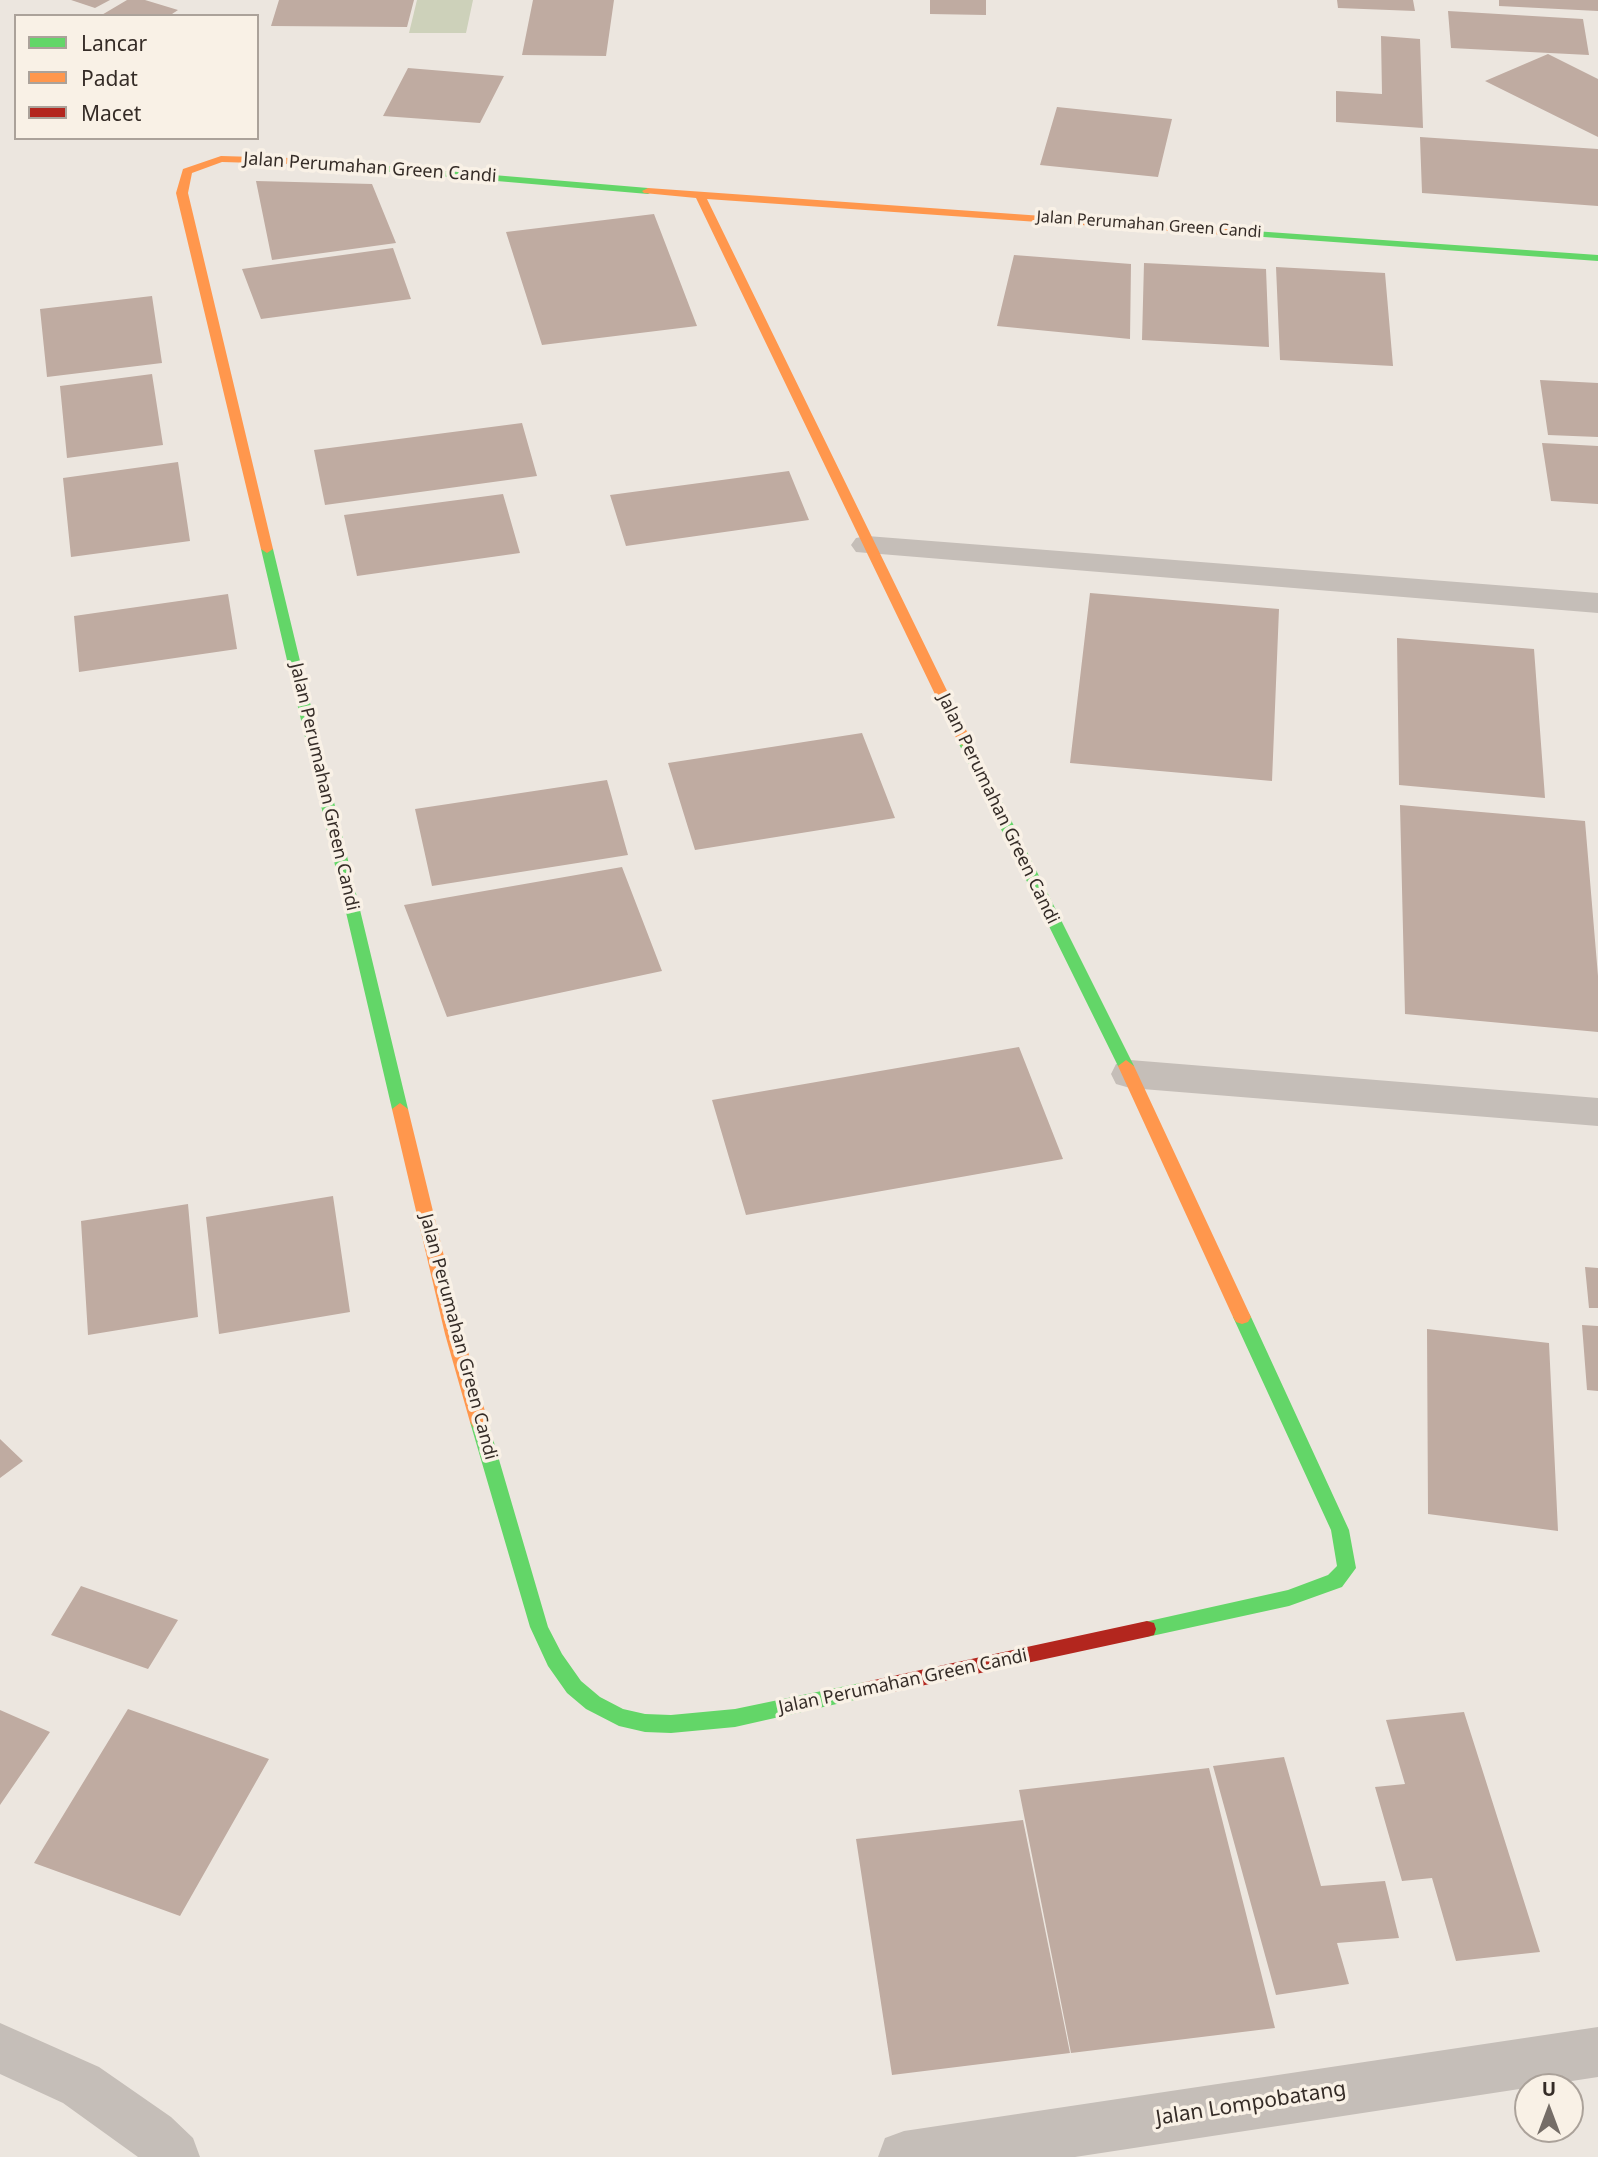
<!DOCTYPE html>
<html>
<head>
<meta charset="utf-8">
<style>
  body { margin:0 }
  #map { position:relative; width:1598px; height:2157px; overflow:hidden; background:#ece6df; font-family:"Noto Sans",sans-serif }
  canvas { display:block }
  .legend { position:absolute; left:14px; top:14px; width:245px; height:126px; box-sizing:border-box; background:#f9f1e6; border:2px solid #aba29a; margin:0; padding:9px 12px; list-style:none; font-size:21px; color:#352c27 }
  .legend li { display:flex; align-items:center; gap:14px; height:35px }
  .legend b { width:35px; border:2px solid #aba29a }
  .north { position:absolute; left:1514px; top:2073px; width:70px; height:70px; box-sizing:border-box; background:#f9f1e6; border:2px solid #aba29a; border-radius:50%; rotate:0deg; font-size:19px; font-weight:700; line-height:28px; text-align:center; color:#352c27 }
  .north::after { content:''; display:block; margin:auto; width:24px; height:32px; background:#756d67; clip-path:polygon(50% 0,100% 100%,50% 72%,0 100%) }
</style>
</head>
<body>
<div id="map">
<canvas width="1598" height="2157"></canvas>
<ul class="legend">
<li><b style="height:9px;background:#63d668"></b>Lancar</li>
<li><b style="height:9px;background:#ff974d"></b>Padat</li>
<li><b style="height:9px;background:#b3261e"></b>Macet</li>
</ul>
<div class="north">U</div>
</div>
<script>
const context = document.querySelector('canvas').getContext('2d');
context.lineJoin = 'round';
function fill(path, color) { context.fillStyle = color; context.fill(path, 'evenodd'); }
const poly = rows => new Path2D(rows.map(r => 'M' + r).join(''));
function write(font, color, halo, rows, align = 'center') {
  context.font = font + ' "Noto Sans",sans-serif'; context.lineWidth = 7; context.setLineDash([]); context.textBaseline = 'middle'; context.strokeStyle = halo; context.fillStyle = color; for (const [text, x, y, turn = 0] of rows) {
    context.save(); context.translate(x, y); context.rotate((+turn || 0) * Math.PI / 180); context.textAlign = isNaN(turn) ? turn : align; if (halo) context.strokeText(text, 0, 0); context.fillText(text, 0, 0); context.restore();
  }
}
const green = poly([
  [417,0,473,0,466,33,409,33]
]);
const building = poly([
  [71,0,110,0,95,8],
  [127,0,145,0,178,10,169,16,100,16],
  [279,0,414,0,407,27,271,26],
  [533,0,614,0,606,56,522,55],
  [930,0,986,0,986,15,930,14],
  [1337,0,1413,0,1415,11,1338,8],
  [1499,0,1598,0,1598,11,1499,6],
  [1448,11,1583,19,1589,55,1451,48],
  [1381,36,1420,39,1423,128,1336,122,1336,91,1382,94],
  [1548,54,1598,79,1598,137,1485,81],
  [408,68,504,76,480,123,383,116],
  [1057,107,1172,119,1158,177,1040,165],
  [1420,137,1598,149,1598,206,1422,193],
  [256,181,372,184,396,243,272,260],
  [654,214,697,326,542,345,506,232],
  [393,248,411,299,261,319,242,269],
  [1014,255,1131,264,1130,339,997,326],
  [1144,263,1266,269,1269,347,1142,340],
  [1276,267,1385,273,1393,366,1280,360],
  [152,296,162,363,47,377,40,309],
  [152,374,163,445,67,458,60,386],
  [1540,380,1598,383,1598,437,1548,435],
  [522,423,537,476,325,505,314,450],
  [1542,443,1598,446,1598,504,1551,501],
  [178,462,190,541,71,557,63,478],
  [789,471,809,520,626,546,610,495],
  [503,494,520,553,357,576,344,515],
  [1090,593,1279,609,1272,781,1070,763],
  [228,594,237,649,79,672,74,616],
  [1397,638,1534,649,1545,798,1399,785],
  [862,733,895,818,695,850,668,763],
  [607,780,628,855,432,886,415,809],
  [1400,805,1585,821,1598,976,1598,1032,1405,1014],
  [622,867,662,971,447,1017,404,905],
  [1019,1047,1063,1159,746,1215,712,1100],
  [333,1196,350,1312,219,1334,206,1217],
  [188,1204,198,1317,88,1335,81,1221],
  [1585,1267,1598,1268,1598,1308,1589,1308],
  [1582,1325,1598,1326,1598,1391,1587,1390],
  [1427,1329,1549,1343,1558,1531,1428,1514],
  [0,1439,23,1461,0,1478],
  [81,1586,178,1620,148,1669,51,1635],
  [128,1709,269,1759,180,1916,34,1863],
  [0,1710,50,1732,0,1805],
  [1464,1712,1540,1952,1456,1961,1432,1878,1402,1881,1375,1787,1405,1784,1386,1720],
  [1284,1757,1321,1886,1385,1881,1399,1938,1337,1943,1349,1984,1276,1995,1213,1766],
  [1209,1768,1275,2028,1071,2053,1019,1790],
  [1023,1820,1070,2053,892,2075,856,1839]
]);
const street = poly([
  [867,536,1598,593,1598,613,856,552,851,545,856,538,867,536],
  [1130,1060,1598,1098,1598,1126,1130,1088,1116,1084,1111,1074,1116,1064,1130,1060],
  [0,2023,99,2067,171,2117,193,2138,200,2157,138,2157,63,2103,0,2074,0,2023],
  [1598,2027,1598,2077,1075,2157,878,2157,885,2138,904,2131,1598,2027]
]);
const fast = poly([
  [291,158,648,188,654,191,648,194,287,163,287,159,291,158],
  [1254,231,1598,255,1598,261,1250,236,1250,232,1254,231],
  [267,545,273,549,408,1109,400,1115,392,1109,261,549,267,545],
  [965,737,972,742,1134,1066,1132,1070,1126,1072,1118,1066,958,742,965,737],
  [1242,1310,1248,1312,1251,1317,1349,1530,1356,1568,1342,1587,1289,1606,1147,1637,1140,1635,1138,1629,1140,1623,1288,1590,1328,1575,1337,1566,1331,1530,1233,1317,1236,1312,1242,1310],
  [479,1415,485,1417,488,1422,548,1627,562,1654,581,1681,600,1697,623,1709,645,1714,671,1715,735,1709,865,1682,872,1684,875,1690,872,1696,735,1727,671,1733,645,1732,619,1726,586,1709,567,1693,548,1666,530,1627,470,1422,473,1417,479,1415]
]);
const slow = poly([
  [221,156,291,158,296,161,291,164,222,162,192,173,188,193,273,549,267,553,261,549,176,193,183,169,221,156],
  [648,188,1254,231,1260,234,1254,237,707,199,972,742,970,745,965,747,958,742,696,198,644,193,642,191,648,188],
  [1126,1060,1134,1066,1251,1317,1248,1322,1242,1324,1236,1322,1233,1317,1118,1066,1126,1060],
  [400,1103,408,1109,463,1334,488,1422,485,1427,479,1429,473,1427,470,1422,445,1334,392,1109,400,1103]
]);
const jam = poly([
  [1147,1621,1154,1623,1156,1629,1154,1635,1147,1637,865,1698,858,1696,855,1690,858,1684,865,1682,1147,1621]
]);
const farStreetnames = [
  ["Jalan Perumahan Green Candi",1149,225,4]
];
const streetNames = [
  ["Jalan Perumahan Green Candi",370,168,4],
  ["Jalan Perumahan Green Candi",324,787,77],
  ["Jalan Perumahan Green Candi",998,809,64],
  ["Jalan Perumahan Green Candi",458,1337,75],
  ["Jalan Perumahan Green Candi",903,1682,-12]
];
const nearStreetnames = [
  ["Jalan Lompobatang",1251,2104,-9]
];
fill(green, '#cdd1ba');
fill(building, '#bfaba1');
fill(street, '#c5beb8');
fill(fast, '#63d668');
fill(slow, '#ff974d');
fill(jam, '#b3261e');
write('16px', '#352c27', '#f9f1e6', farStreetnames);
write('18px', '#352c27', '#f9f1e6', streetNames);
write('21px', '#352c27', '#f9f1e6', nearStreetnames);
</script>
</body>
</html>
